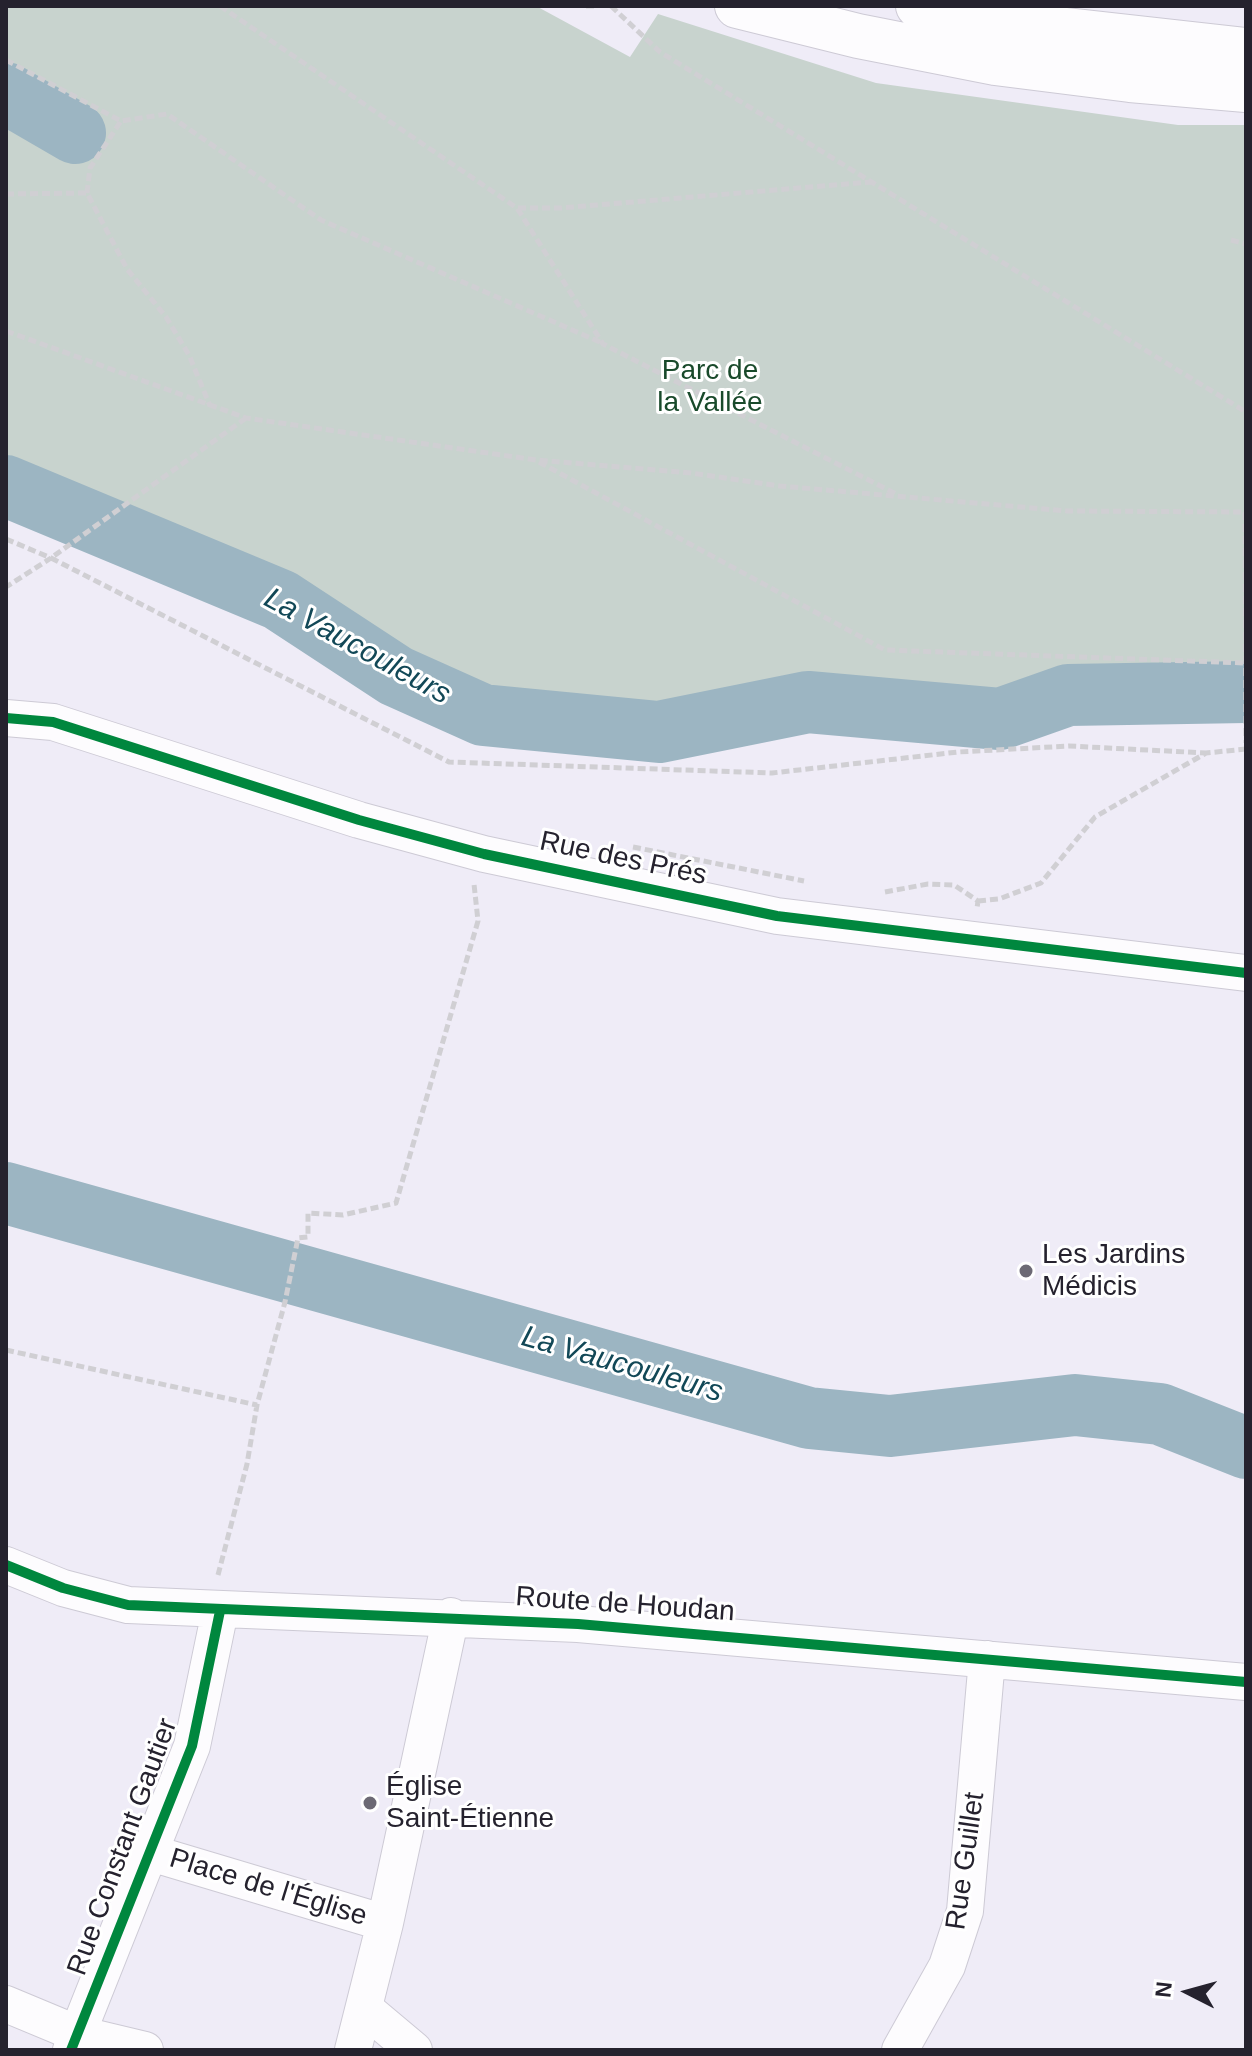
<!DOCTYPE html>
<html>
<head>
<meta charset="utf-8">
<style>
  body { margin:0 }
  #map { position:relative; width:1252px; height:2056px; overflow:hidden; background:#efecf7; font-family:Helvetica,sans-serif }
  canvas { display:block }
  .frame { position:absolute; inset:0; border:8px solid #25222e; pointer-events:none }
  .north { position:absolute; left:1148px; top:1952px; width:80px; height:80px; -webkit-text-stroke:6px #fff; paint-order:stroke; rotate:276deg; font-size:22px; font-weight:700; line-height:32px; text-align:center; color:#25222e }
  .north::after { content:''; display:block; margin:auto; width:28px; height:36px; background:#25222e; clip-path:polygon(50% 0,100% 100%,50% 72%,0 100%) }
</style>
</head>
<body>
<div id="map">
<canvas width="1252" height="2056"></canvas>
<div class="frame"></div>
<div class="north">N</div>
</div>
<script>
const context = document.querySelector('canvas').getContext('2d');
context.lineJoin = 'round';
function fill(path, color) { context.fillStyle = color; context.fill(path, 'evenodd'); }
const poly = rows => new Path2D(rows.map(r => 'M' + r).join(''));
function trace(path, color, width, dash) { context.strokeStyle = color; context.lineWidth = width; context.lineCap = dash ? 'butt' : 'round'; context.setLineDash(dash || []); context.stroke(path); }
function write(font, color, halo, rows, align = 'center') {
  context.font = font + ' Helvetica,sans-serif'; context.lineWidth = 6; context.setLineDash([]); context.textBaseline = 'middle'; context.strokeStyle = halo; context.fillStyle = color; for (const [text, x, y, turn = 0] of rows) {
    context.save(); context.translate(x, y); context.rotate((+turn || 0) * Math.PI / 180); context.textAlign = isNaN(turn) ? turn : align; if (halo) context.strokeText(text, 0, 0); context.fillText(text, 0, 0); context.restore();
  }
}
const green = poly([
  [6,6,536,6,630,57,658,14,876,83,1178,125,1246,125,1246,714,906,725,524,727,6,498]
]);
const river = poly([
  [6,93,75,133],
  [6,486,280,600,396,676,483,715,659,732,808,702,1000,719,1068,695,1246,692],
  [6,1193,809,1418,890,1426,1075,1405,1160,1414,1246,1448]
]);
const path = poly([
  [220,6,517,208,603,344,898,495],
  [586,6,595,6],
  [611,6,660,52,1246,412],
  [6,60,121,121,167,114,321,220,602,343],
  [87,193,90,168,121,121],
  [6,194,87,193,127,269,166,317,189,355,210,406],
  [518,208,561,208,871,182],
  [1231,240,1246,244],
  [6,331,246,418,536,460,691,473,780,486,1067,511,1246,512],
  [246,418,51,558,449,762,772,773,958,752,1069,746,1206,753],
  [539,462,885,650,1246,663],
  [1245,512,1246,743],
  [6,539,51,558,6,587],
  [633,847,804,881],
  [885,892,928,884,954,885,978,901,977,908],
  [978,901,999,899,1041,883,1095,817,1206,753,1246,749],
  [6,1350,257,1405],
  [218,1575,247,1464,257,1405,285,1302,298,1238,308,1237,308,1213,343,1215,396,1203,478,921,474,884]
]);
const minor = poly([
  [6,718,53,722,359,820,484,854,777,916,1246,973],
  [6,1565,63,1588,128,1605,578,1624,1246,1682],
  [151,1853,385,1923],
  [6,2004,78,2034,145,2050],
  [364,2008,414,2050],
  [71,2050,192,1746,220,1611],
  [353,2050,385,1923,451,1616],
  [900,2050,947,1966,965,1911,987,1659]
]);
const major = poly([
  [737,6,858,36,995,63,1130,80,1246,90],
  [918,6,1031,26,1246,50]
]);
const cycleway = poly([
  [6,718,53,722,359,820,484,854,777,916,1246,973],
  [6,1565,63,1588,128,1605,578,1624,1246,1682],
  [71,2050,192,1746,220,1611]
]);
const markers = [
  [1026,1271,8,"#6c6974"],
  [370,1803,8,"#6c6974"]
];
const parkNames = [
  ["Parc de",710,371],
  ["la Vallée",710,403]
];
const streetNames = [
  ["Rue des Prés",623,859,12],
  ["Route de Houdan",625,1605,4],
  ["Rue Constant Gautier",123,1847,-70],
  ["Rue Guillet",966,1861,-82],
  ["Place de l'Église",268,1888,17]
];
const poiNames = [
  ["Les Jardins",1042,1255],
  ["Médicis",1042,1287],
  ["Église",386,1787],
  ["Saint-Étienne",386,1819]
];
const waterNames = [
  ["La Vaucouleurs",357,647,29],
  ["La Vaucouleurs",622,1365,16]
];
fill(green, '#c8d3ce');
trace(river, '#9cb5c2', 62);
trace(minor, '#cdcad5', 38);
trace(major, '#cdcad5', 46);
trace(path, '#d0cfd3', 5, [8, 4]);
trace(minor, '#fdfcfe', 36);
trace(major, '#fdfcfe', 44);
trace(cycleway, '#00873e', 10);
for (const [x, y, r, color] of markers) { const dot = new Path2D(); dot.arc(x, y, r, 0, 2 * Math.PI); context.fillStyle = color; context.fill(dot); trace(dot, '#fff', 3); }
write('28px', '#194a2b', '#fff', parkNames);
write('28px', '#25222e', '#fff', streetNames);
write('28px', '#25222e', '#fff', poiNames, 'left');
write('italic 30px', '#124857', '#fff', waterNames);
</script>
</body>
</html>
